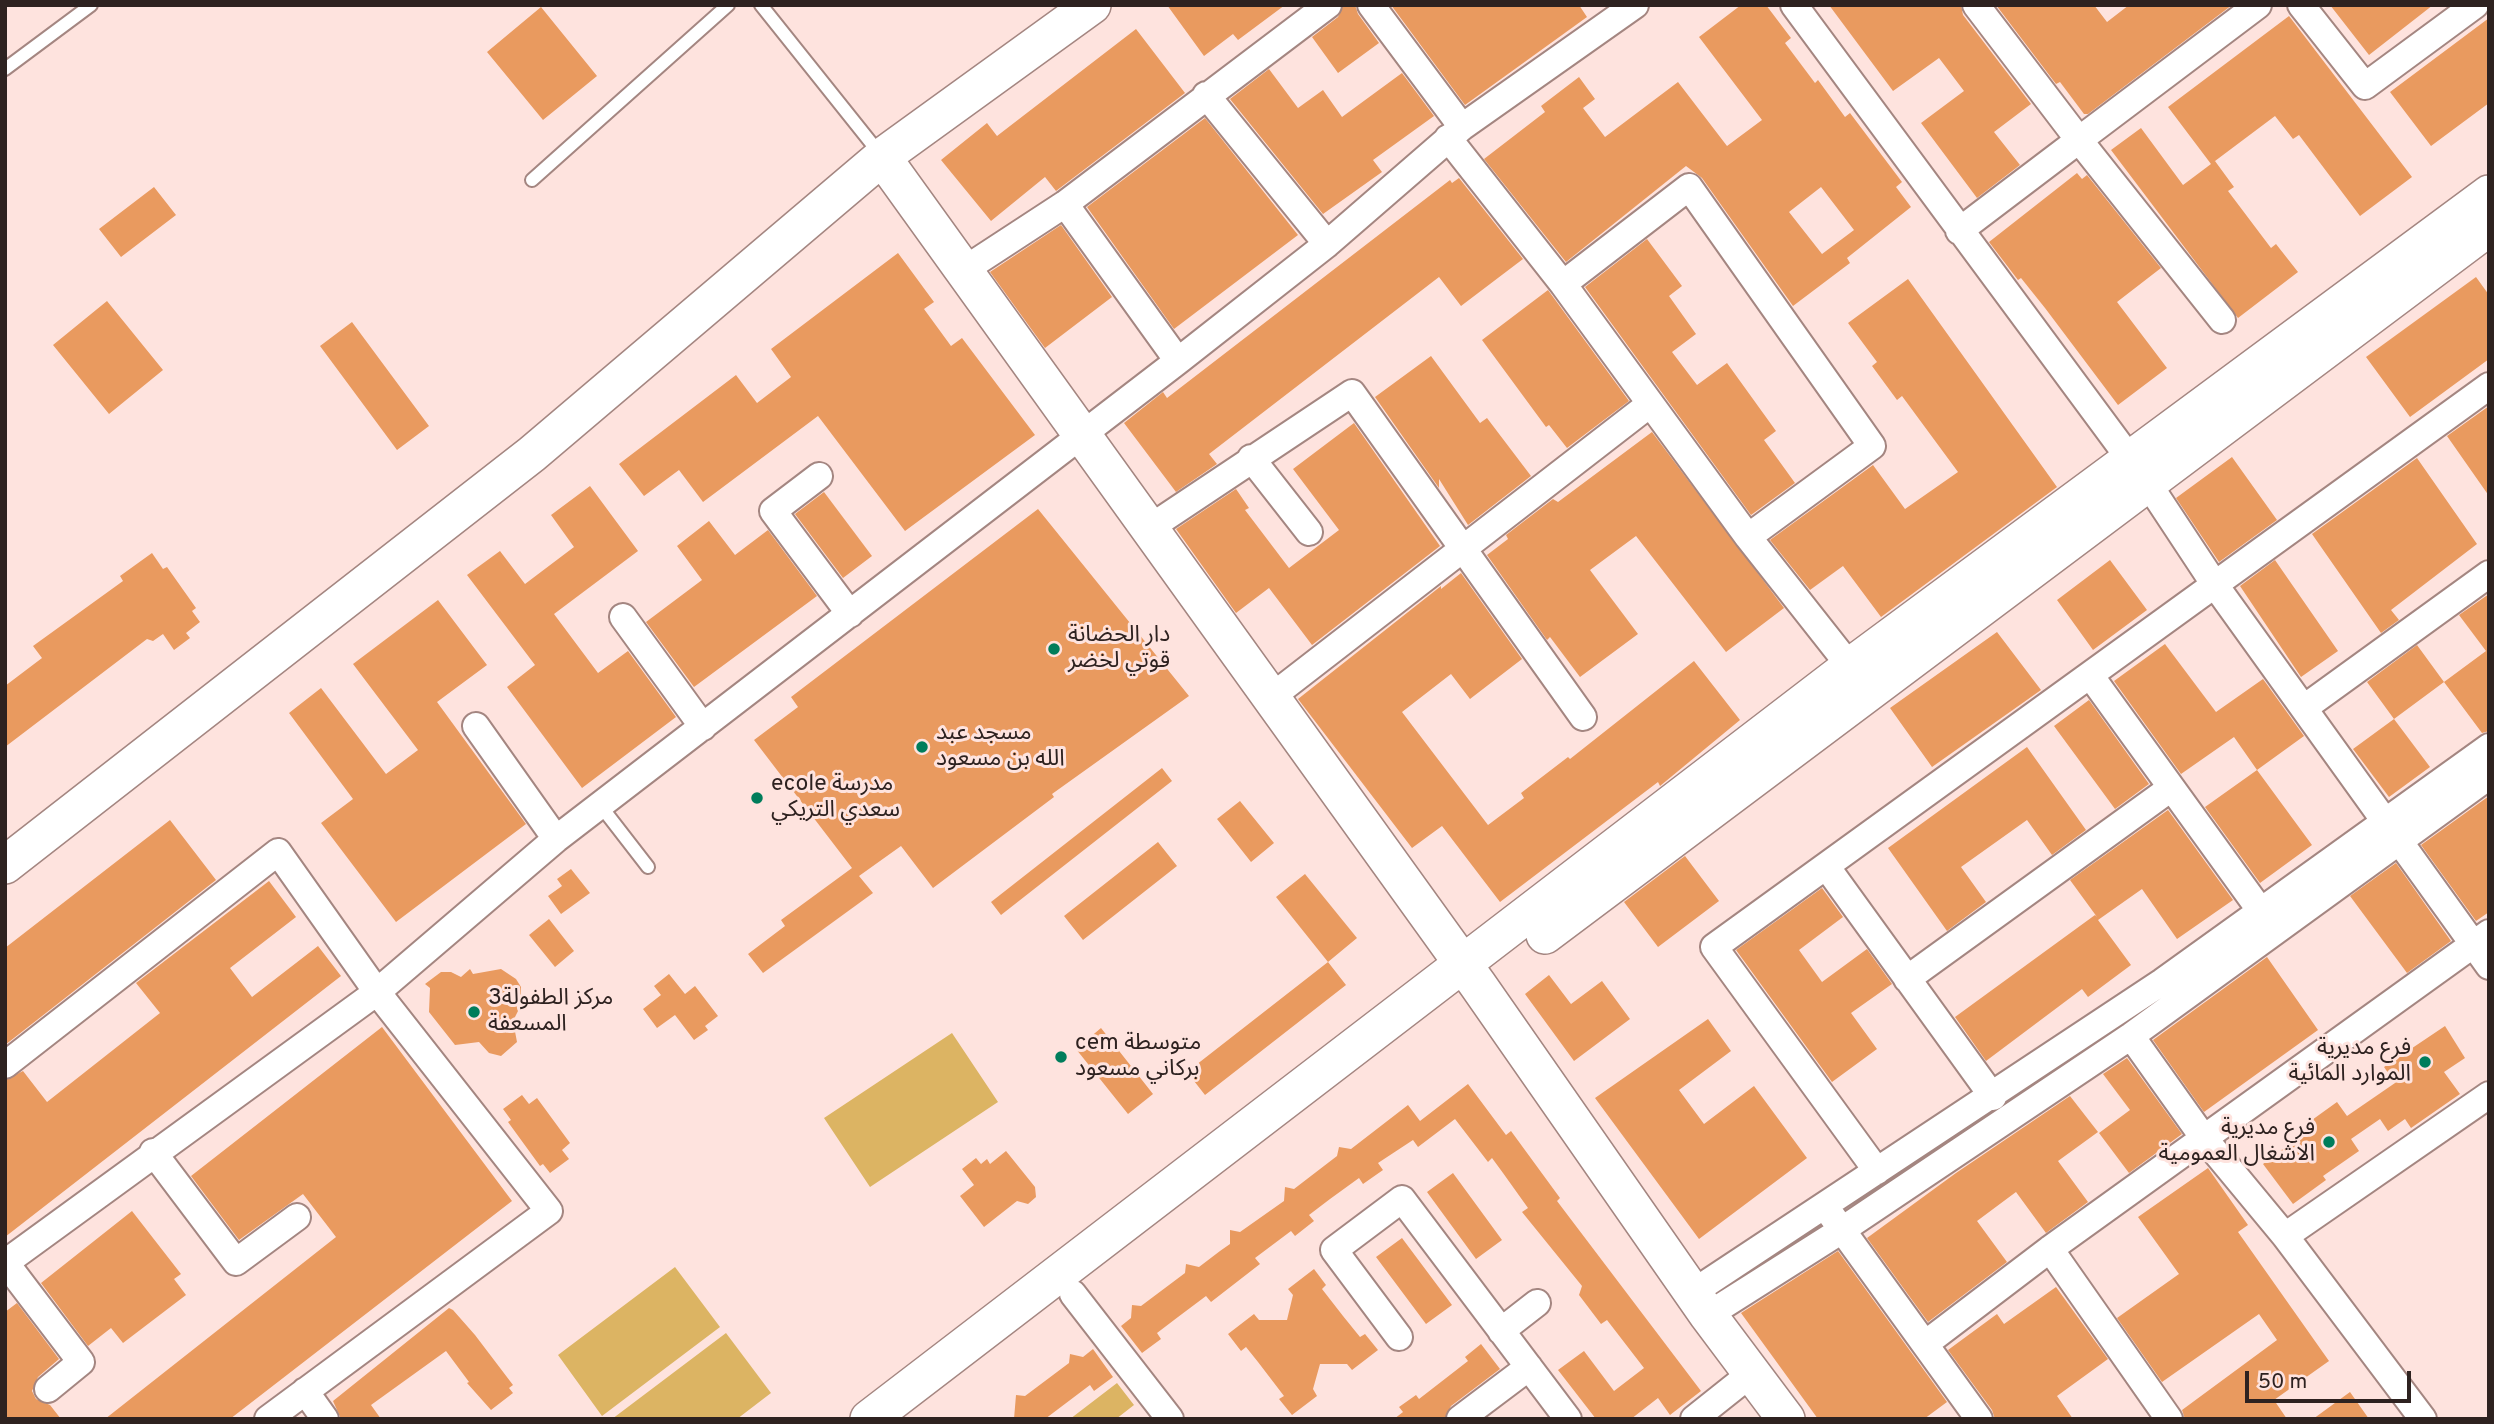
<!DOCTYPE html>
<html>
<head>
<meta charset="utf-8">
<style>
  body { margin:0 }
  #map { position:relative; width:2494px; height:1424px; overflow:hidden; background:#fee3de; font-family:Overpass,sans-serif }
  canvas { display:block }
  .frame { position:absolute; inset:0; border:7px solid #2e2220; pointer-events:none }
  .scale { position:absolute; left:2245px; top:1371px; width:166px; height:32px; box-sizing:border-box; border:4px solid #2e2220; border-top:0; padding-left:9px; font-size:21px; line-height:24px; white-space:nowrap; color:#2e2220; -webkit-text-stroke:5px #fee3de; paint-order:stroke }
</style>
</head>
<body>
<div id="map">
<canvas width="2494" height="1424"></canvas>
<div class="frame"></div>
<div class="scale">50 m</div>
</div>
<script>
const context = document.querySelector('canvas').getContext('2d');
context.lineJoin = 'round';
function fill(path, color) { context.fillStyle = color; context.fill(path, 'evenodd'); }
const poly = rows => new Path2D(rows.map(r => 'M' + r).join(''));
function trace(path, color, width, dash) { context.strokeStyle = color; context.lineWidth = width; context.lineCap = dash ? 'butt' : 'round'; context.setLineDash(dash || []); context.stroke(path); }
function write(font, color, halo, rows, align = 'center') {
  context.font = font + ' Overpass,"Noto Sans Arabic",sans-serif'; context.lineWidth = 6; context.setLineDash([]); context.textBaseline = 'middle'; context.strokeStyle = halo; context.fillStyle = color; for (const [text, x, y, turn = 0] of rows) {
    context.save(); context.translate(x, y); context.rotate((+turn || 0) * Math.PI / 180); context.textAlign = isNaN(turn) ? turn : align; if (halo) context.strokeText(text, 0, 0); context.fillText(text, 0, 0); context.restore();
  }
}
const green = poly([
  [952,1033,998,1102,870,1187,824,1118],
  [675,1267,720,1327,602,1416,558,1355],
  [726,1333,771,1393,737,1419,612,1419],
  [1117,1383,1134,1405,1116,1419,1070,1419]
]);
const building = poly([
  [1167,5,1285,5,1238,40,1233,34,1204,56],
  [1343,5,1355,5,1358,14,1379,43,1338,73,1312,37,1338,17],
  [1391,5,1579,5,1587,17,1465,105],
  [1741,5,1766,5,1791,38,1785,43,1815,83,1818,80,1845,117,1850,113,1902,182,1896,187,1911,207,1847,258,1850,263,1793,306,1702,178,1686,166,1566,262,1484,159,1545,112,1541,106,1579,77,1595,99,1583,108,1605,137,1678,82,1727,146,1762,120,1699,37],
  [1821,187,1854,230,1822,254,1789,212],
  [1829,5,1961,5,1963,15,2031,104,1994,132,2020,165,1977,198,1921,123,1964,91,1939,58,1893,91],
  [1996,5,2094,5,2107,22,2129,5,2232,5,2088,114,2084,114,2060,82,2056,84],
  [2330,5,2433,5,2369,55],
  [541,7,597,76,543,120,487,52],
  [2289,16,2412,177,2360,216,2299,135,2293,139,2275,116,2211,164,2168,107],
  [2489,18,2489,103,2431,146,2390,92],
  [1136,29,1185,93,1056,191,1045,177,991,221,941,160,987,123,997,136],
  [1269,69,1298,108,1323,90,1342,117,1402,73,1434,116,1373,160,1382,172,1323,214,1230,99],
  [1205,118,1298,235,1174,329,1087,207],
  [2141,128,2183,185,2215,161,2234,187,2228,191,2271,248,2276,244,2298,272,2238,318,2111,150],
  [2077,173,2082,179,2087,175,2161,268,2117,302,2167,368,2118,405,2045,308,2021,278,2018,280,1989,242],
  [1459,178,1523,259,1461,306,1439,277,1209,454,1217,464,1176,492,1124,423,1163,392,1167,398,1450,180,1452,183],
  [154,187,176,215,121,257,99,229],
  [1061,225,1112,297,1045,348,990,272],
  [1647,239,1682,286,1669,296,1696,334,1672,352,1697,385,1727,363,1776,431,1764,440,1795,483,1751,515,1585,287],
  [898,253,934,302,924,309,951,346,962,338,1035,435,905,531,818,416,703,502,679,470,644,496,619,464,736,375,757,403,791,377,771,349],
  [2476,277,2489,295,2489,359,2410,417,2366,357],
  [1908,279,2057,487,1881,617,1843,566,1810,590,1770,540,1873,465,1905,509,1958,472,1902,396,1897,400,1872,366,1877,362,1848,323],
  [1548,290,1629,401,1567,448,1549,425,1546,427,1482,340],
  [107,301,163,370,109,414,53,345],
  [352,322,429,426,397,450,320,346],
  [1431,356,1480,423,1487,418,1531,476,1468,525,1439,479,1439,488,1375,397],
  [2489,406,2489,496,2447,436],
  [1354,423,1440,546,1312,645,1269,588,1236,613,1176,529,1236,489,1249,508,1245,510,1289,568,1339,530,1293,469],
  [1652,432,1784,608,1726,652,1636,536,1590,570,1638,634,1580,677,1550,637,1547,640,1487,555,1508,539,1506,535,1553,499,1558,502],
  [2232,457,2277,520,2219,562,2176,498],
  [2417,458,2477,544,2391,610,2399,620,2381,633,2312,534],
  [590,486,638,551,554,614,598,673,628,651,676,717,582,788,507,687,535,665,467,575,500,551,525,584,574,547,551,515],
  [824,492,872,556,843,578,795,514],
  [1038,509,1189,696,1052,794,1054,797,933,888,901,846,859,876,873,893,763,973,748,954,785,926,781,920,852,868,754,740,798,707,791,697],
  [709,521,735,555,768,530,817,596,694,687,646,622,702,580,677,546],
  [152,553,163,569,167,567,196,608,192,611,200,622,186,633,190,638,174,650,163,634,153,641,147,639,5,747,5,686,42,658,33,646,123,581,120,576],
  [2110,560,2147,610,2093,650,2057,600],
  [2275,560,2338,651,2301,677,2240,586],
  [1461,573,1522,659,1470,699,1451,674,1402,712,1488,825,1524,798,1521,793,1568,757,1570,759,1694,661,1740,720,1660,786,1658,782,1500,902,1442,826,1412,848,1298,699,1441,586,1441,589],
  [2489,594,2489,731,2482,733,2444,682,2486,651,2459,615],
  [438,600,487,665,437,702,526,824,396,922,321,823,353,799,289,713,321,688,386,774,418,750,353,664],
  [1997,632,2041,690,1932,767,1890,708],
  [2165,644,2216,712,2263,679,2304,736,2257,770,2234,737,2181,774,2114,681],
  [2417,645,2444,682,2394,719,2367,682],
  [2089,700,2149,784,2115,809,2054,726],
  [2394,719,2430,767,2389,797,2353,749],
  [2027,747,2086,830,2052,855,2027,820,1961,867,1986,902,1947,931,1888,848],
  [1162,768,1172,781,1001,915,991,902],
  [2257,770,2312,845,2260,883,2205,807],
  [2489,796,2489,912,2476,921,2421,845],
  [1240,801,1274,843,1251,862,1217,819],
  [2168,810,2233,900,2177,939,2142,889,2098,920,2131,965,2088,997,2082,989,1986,1061,1955,1017,2095,915,2097,917,2070,880],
  [170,820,216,880,5,1045,5,948],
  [1158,842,1177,866,1083,940,1064,916],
  [1685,856,1719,901,1658,947,1624,902],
  [2396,863,2451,941,2407,973,2350,896],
  [571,869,590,893,561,914,548,896,562,886,557,879],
  [1305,874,1357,938,1328,962,1276,897],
  [269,881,296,917,230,968,252,997,318,946,341,976,5,1237,5,1080,23,1071,47,1102,160,1013,136,983],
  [1822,888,1843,917,1799,950,1822,982,1867,949,1892,984,1851,1013,1877,1049,1832,1082,1736,950],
  [549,919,574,951,555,967,529,935],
  [2267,957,2318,1030,2204,1112,2153,1040],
  [1328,962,1346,985,1205,1095,1187,1072],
  [470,969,473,974,501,969,516,979,521,987,521,1005,513,1021,517,1042,501,1056,489,1053,479,1042,455,1045,429,1012,430,988,425,984,441,972,451,972,461,977],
  [669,974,685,994,695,986,718,1016,705,1026,708,1030,694,1040,675,1015,657,1028,643,1009,661,995,654,986],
  [1549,975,1571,1004,1602,981,1630,1019,1574,1061,1525,994],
  [1708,1019,1731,1051,1679,1090,1704,1124,1754,1086,1807,1158,1699,1239,1595,1098],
  [2445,1026,2465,1058,2444,1072,2460,1094,2411,1128,2405,1119,2388,1131,2380,1119,2351,1139,2359,1151,2323,1176,2326,1180,2293,1204,2263,1164,2308,1130,2305,1125,2337,1102,2347,1116,2395,1083,2384,1067],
  [382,1027,512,1201,230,1419,105,1419,336,1237,303,1194,239,1240,191,1176],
  [1101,1028,1153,1094,1128,1114,1076,1049],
  [2127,1058,2182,1134,2129,1173,2099,1133,2130,1110,2103,1074],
  [1468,1084,1506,1135,1511,1131,1560,1198,1557,1201,1701,1391,1670,1415,1658,1398,1631,1419,1596,1419,1558,1370,1584,1351,1614,1391,1644,1368,1607,1320,1601,1324,1579,1295,1582,1286,1522,1212,1528,1208,1503,1173,1492,1158,1488,1162,1455,1119,1418,1147,1413,1140,1378,1163,1383,1170,1363,1184,1359,1178,1330,1199,1309,1215,1314,1221,1295,1236,1291,1231,1255,1258,1260,1264,1211,1302,1206,1296,1178,1317,1157,1333,1161,1339,1142,1353,1121,1326,1131,1318,1132,1305,1141,1306,1185,1273,1186,1264,1199,1267,1220,1251,1230,1244,1230,1230,1240,1232,1284,1201,1285,1187,1294,1189,1337,1156,1339,1147,1351,1149,1408,1105,1420,1121],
  [522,1095,529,1104,537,1098,570,1143,562,1150,569,1159,550,1173,543,1164,540,1166,508,1122,511,1120,503,1109],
  [2070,1096,2098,1132,2058,1161,2088,1202,2046,1233,2016,1192,1977,1221,2007,1262,1928,1322,1867,1238,1956,1173],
  [1006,1151,1035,1187,1036,1197,1028,1204,1017,1201,984,1227,960,1196,974,1185,962,1169,976,1158,981,1164,987,1159,990,1164],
  [2208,1168,2248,1225,2238,1232,2329,1361,2274,1400,2287,1419,2185,1419,2182,1410,2277,1340,2259,1314,2162,1382,2117,1318,2179,1274,2138,1217],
  [1453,1173,1502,1240,1476,1259,1427,1192],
  [132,1211,181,1274,174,1279,186,1295,123,1343,111,1328,88,1346,41,1283],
  [1402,1238,1452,1305,1426,1324,1376,1257],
  [1838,1251,1947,1402,1924,1419,1818,1419,1741,1313],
  [1314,1269,1326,1285,1322,1289,1343,1316,1360,1337,1365,1334,1378,1350,1352,1370,1347,1364,1320,1364,1313,1389,1317,1396,1292,1415,1279,1399,1284,1396,1258,1362,1246,1347,1241,1351,1228,1334,1254,1314,1259,1320,1287,1320,1293,1295,1288,1289],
  [2056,1287,2108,1359,2057,1396,2073,1419,1995,1419,1992,1410,1948,1350,1997,1314,2004,1324],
  [17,1303,59,1359,38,1377,32,1391,36,1399,50,1405,61,1419,5,1419,5,1312],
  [449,1308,453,1310,475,1335,513,1385,509,1388,513,1393,491,1410,467,1383,469,1382,446,1351,371,1405,381,1419,341,1419,333,1401],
  [1481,1344,1500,1369,1451,1406,1445,1419,1394,1419,1403,1412,1399,1407,1416,1395,1419,1399,1468,1361,1465,1357],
  [1093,1349,1113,1377,1094,1391,1090,1385,1045,1419,1014,1419,1016,1395,1025,1396,1069,1363,1070,1354,1083,1357],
  [2350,1392,2369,1419,2313,1419]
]);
const lane = poly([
  [761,5,880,154],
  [5,69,91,5],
  [532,180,728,5],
  [600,805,648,867]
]);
const street = poly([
  [1371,5,1462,127],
  [1794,5,2147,482,2215,585,2489,966],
  [2301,5,2365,86,2475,5],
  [1206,95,1327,244],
  [1448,138,1563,284,1748,537,1860,679],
  [1065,204,1178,361],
  [1959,231,2079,140,1976,5],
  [964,270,1065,204,1328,5],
  [1563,284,1689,187,1872,446,1748,537],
  [2222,320,2079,140,2258,5],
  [1251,458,1309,532],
  [819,476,773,511,850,614],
  [1148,529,1352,393,1583,717],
  [623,617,703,727],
  [2090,675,2260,910],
  [1270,698,1650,404],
  [2304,708,2489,574],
  [476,726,556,839],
  [1826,866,1993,1097],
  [1907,979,2171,788],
  [2131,1036,2203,1137,2285,1236,2423,1419],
  [5,1065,278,852,377,992,556,839,1178,361,1327,244,1462,127,1635,5],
  [153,1152,236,1262,297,1217],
  [1877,1171,1714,947,2489,386],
  [1832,1216,1979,1419],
  [2285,1236,2489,1095],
  [2050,1249,2169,1419],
  [5,1262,81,1362,48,1389],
  [5,1263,377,992,549,1211,268,1419],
  [1692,1293,2162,982,2489,747],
  [1073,1294,1170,1419],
  [1708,1315,1842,1230,2131,1036,2489,776],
  [1501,1331,1537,1303],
  [1399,1337,1334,1250,1402,1199,1568,1419],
  [1925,1344,2050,1249,2489,933],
  [305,1391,325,1419],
  [1460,1419,1529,1367],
  [1694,1419,1753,1372]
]);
const secondary = poly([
  [882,157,1478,985,1708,1315,1786,1419],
  [5,865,532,454,882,157,1092,5],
  [1545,935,2489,227],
  [869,1419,1851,666,2489,194]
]);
const markers = [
  [1054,649,7,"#007d5b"],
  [922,747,7,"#007d5b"],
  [757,798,7,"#007d5b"],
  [474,1012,7,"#007d5b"],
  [1061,1057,7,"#007d5b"],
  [2425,1062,7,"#007d5b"],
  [2329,1142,7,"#007d5b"]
];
const poiNames = [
  ["دار الحضانة",1068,636],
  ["قوتي لخضر",1068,662],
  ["مسجد عبد",936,734],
  ["الله بن مسعود",936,760],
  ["ecole مدرسة",771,785],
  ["سعدي التريكي",771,811],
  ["3مركز الطفولة",488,999],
  ["المسعفة",488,1025],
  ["cem متوسطة",1075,1044],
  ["بركاني مسعود",1075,1070],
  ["فرع مديرية",2411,1049,"right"],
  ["الموارد المائية",2411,1075,"right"],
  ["فرع مديرية",2315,1129,"right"],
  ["الاشغال العمومية",2315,1155,"right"]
];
fill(green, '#dcb463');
fill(building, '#e99a5f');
trace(lane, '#a48681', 16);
trace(street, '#a48681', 30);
trace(secondary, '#a48681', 40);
trace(lane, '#fff', 12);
trace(street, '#fff', 26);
trace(secondary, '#fff', 37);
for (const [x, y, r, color] of markers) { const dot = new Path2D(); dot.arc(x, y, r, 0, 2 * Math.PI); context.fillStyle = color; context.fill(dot); trace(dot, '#fee3de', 2.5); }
write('23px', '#2e2220', '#fee3de', poiNames, 'left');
</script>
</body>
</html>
